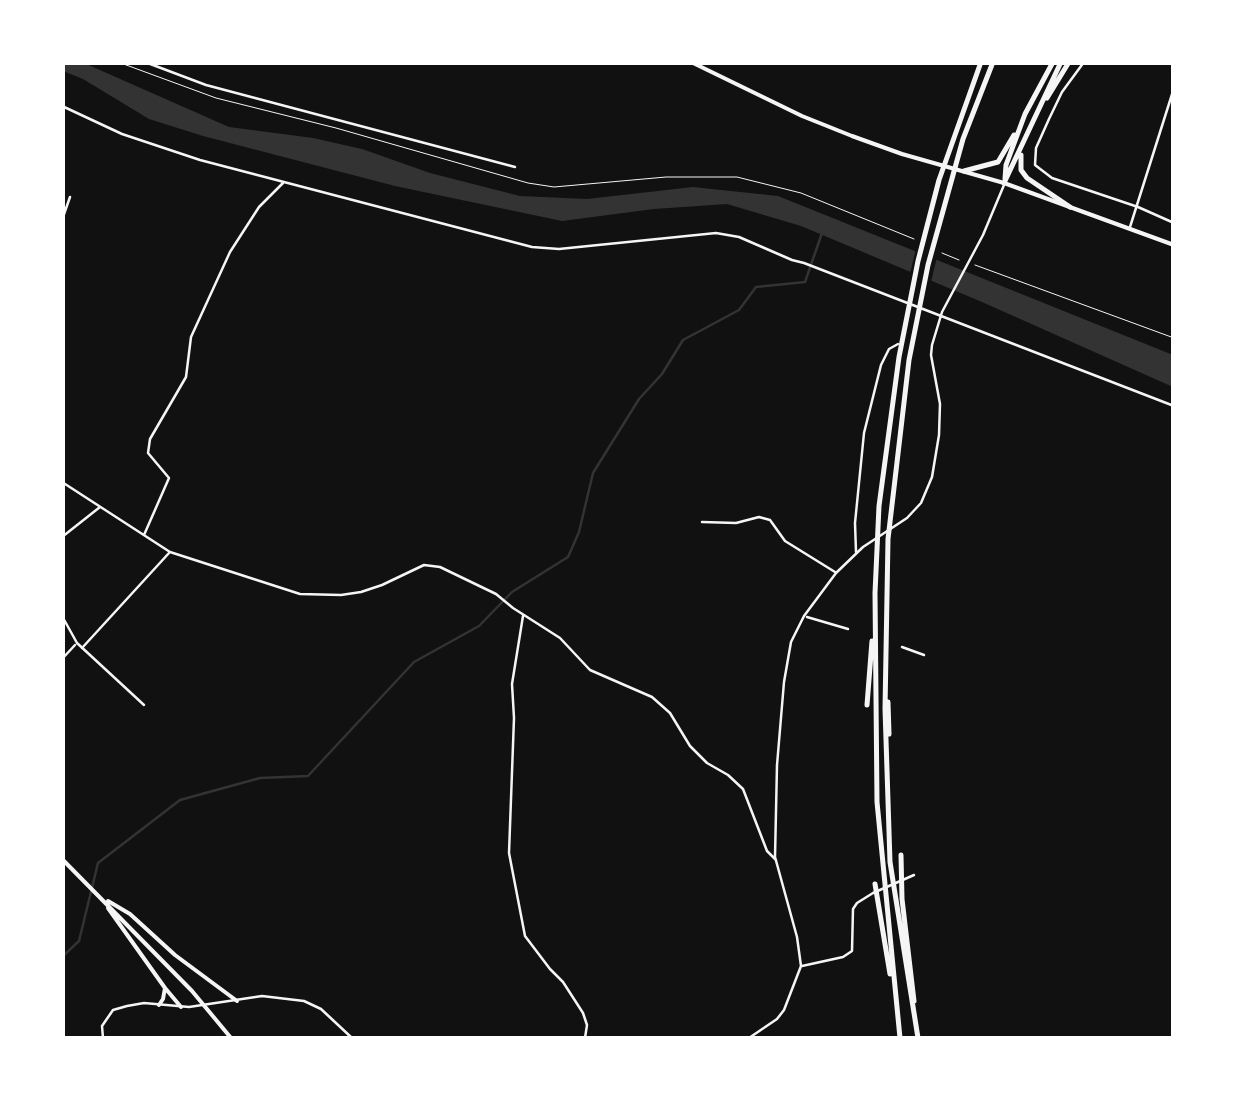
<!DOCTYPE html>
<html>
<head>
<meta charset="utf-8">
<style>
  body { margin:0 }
  #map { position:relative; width:1236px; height:1101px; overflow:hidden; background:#111; font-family:"Space Grotesk",sans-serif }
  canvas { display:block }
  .frame { position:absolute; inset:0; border:65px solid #fff; pointer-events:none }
</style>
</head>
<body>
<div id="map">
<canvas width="1236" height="1101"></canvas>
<div class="frame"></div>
</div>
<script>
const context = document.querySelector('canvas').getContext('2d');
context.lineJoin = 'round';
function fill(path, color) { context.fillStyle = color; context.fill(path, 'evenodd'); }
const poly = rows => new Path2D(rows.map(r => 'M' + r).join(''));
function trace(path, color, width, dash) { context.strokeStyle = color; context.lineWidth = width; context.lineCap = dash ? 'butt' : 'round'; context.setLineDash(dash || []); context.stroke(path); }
const water = poly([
  [62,63,84,63,229,127,313,138,362,149,430,173,520,196,587,199,693,187,778,196,1173,355,1173,387,982,302,801,226,727,204,654,209,562,221,395,186,203,136,149,119,83,79,63,71]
]);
const pier = poly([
  [917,245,938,253,930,286,909,277]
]);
const stream = poly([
  [62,957,79,941,98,863,180,800,260,778,308,776,414,662,479,626,512,592,568,557,579,532,593,473,639,399,662,374,683,340,739,310,756,287,805,282,822,233]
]);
const path = poly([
  [118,62,216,98,336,128,528,183,554,187,666,177,737,177,801,193,914,239],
  [942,253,959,260],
  [975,265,1174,338]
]);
const minor = poly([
  [145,62,206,85,515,167],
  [1084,62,1062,92,1049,119,1036,148,1035,165,1052,178,1138,207,1174,223],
  [62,106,122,134,200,160,532,247,559,249,716,233,739,237,792,260,804,263,1174,406],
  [62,220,70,197],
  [1130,227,1174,88],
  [62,482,170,552,300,594,341,595,361,592,382,585,424,565,440,567,496,594,513,608,560,638,590,670,652,697,670,713,690,746,707,763,728,775,743,789,767,851,776,860],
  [702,522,736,523,759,517,770,520,785,541,835,572],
  [144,535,169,478,148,453,150,439,186,377,191,337,230,252,259,207,283,183],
  [62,537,100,507],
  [856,552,855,523,864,433,881,365,889,349,898,344],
  [62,616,77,643,144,705],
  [523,616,512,684,514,718,509,853,525,936,550,969,563,982,583,1013,587,1025,585,1038],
  [807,617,848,629],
  [902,647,924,655],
  [82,648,169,553],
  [62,659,75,645],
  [802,966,843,957,852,951,853,909,857,903,873,893,914,875],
  [103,1038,102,1026,113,1010,127,1006,144,1003,189,1007,262,996,304,1001,321,1009,352,1038],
  [749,1038,777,1019,784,1010,801,966,797,937,775,857,777,765,784,682,791,642,804,616,836,573,863,547,907,518,921,503,932,477,939,435,940,404,931,355,932,345,942,312,983,235,1004,185]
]);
const secondary = poly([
  [691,62,802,116,852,136,902,154,1004,183,1174,245],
  [62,859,192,991,231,1038],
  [108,901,130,914,175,955,237,1001],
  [108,908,165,988,181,1007],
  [159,1005,163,999,165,988]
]);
const motorway = poly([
  [1047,98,1069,62],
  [1021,155,1021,170,1027,178,1070,207],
  [964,171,998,162,1014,135],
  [1005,179,1006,165,1025,114,1053,62],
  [1004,183,1061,62],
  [888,702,889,734],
  [867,705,872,641],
  [901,855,902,899,914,1001],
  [875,884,890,974],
  [900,1038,877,802,875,593,879,506,899,357,918,261,939,180,981,62],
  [918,1038,890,862,885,709,888,539,909,360,928,265,963,139,993,62]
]);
fill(water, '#333');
fill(pier, '#111');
trace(stream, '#333', 2.5);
trace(path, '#f5f5f5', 1);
trace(minor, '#f5f5f5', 2.5);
trace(secondary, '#f5f5f5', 4);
trace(motorway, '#f5f5f5', 5);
</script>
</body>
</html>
